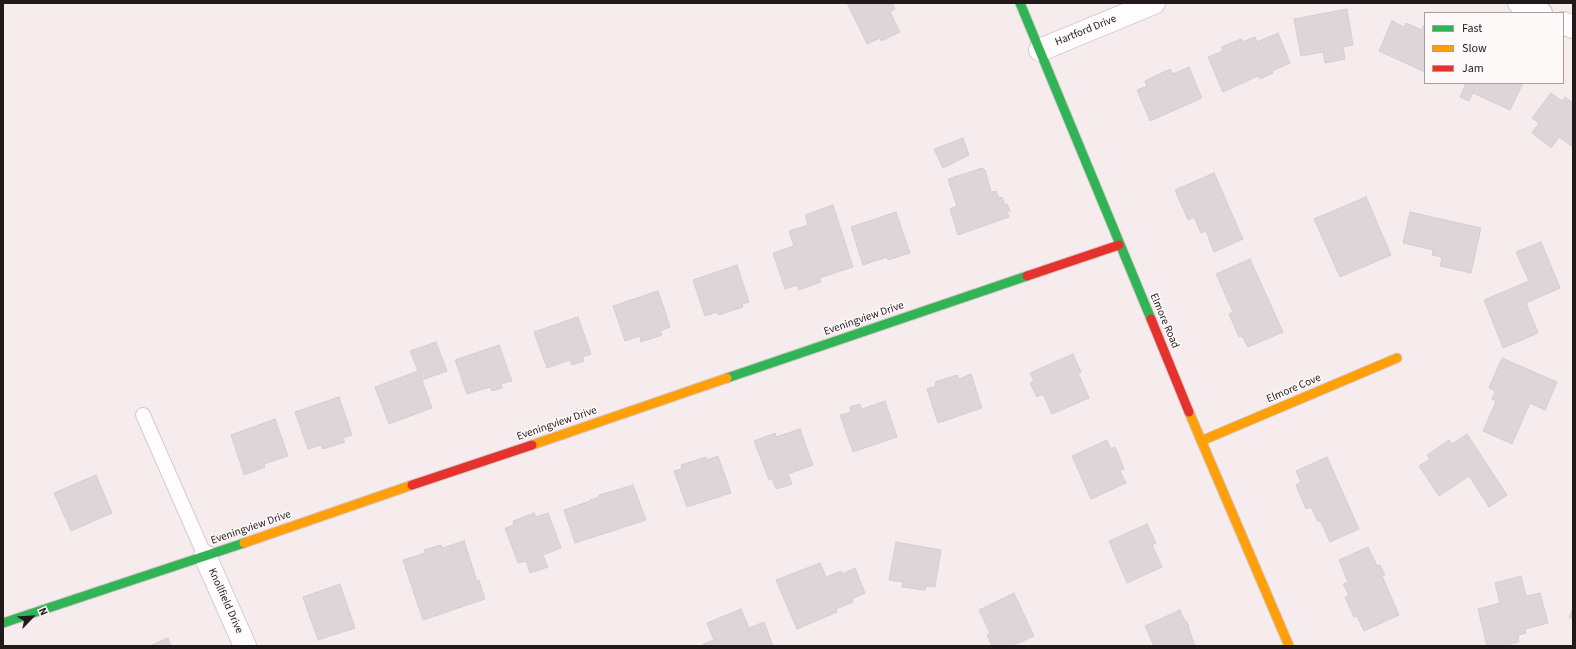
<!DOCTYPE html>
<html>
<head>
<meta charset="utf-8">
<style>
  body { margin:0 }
  #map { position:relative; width:1576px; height:649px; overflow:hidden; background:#f7eced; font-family:"Source Sans 3",sans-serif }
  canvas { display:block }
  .frame { position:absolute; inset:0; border:4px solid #22191a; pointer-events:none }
  .legend { position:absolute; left:1424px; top:12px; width:140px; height:72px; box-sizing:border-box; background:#fef9f9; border:1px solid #a69fa0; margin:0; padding:5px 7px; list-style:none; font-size:12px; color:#22191a }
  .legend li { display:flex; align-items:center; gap:8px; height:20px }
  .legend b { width:20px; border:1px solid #a69fa0 }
  .north { position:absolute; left:12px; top:597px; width:40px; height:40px; -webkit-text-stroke:3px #fef9f9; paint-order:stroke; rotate:65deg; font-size:11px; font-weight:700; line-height:16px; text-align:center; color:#22191a }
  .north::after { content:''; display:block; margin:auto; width:14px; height:18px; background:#22191a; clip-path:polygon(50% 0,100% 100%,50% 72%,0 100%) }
</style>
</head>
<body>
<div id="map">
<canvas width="1576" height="649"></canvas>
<div class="frame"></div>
<ul class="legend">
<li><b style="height:5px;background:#30b455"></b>Fast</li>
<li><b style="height:5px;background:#ff9f0a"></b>Slow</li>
<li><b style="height:5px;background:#e5322d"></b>Jam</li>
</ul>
<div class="north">N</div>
</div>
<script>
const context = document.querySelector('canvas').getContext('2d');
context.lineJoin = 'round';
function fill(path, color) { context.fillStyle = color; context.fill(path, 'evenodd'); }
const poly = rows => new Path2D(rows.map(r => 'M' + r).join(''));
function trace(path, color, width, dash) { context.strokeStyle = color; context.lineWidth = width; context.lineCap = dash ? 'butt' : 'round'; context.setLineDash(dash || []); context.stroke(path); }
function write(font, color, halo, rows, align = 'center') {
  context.font = font + ' "Source Sans 3",sans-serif'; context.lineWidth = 3; context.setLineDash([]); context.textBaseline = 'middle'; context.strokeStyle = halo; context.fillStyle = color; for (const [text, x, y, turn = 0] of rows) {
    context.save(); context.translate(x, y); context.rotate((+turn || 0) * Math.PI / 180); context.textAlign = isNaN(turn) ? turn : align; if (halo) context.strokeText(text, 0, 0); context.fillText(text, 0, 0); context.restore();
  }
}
const building = poly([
  [847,3,892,3,895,9,890,12,900,32,881,41,880,38,867,44,847,3],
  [1347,9,1353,45,1343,47,1345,59,1325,63,1323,52,1301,56,1294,19,1347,9],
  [1392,21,1404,27,1406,23,1422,30,1423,26,1425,26,1425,72,1379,51,1392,21],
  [1278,33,1290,63,1272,71,1273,73,1260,79,1258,76,1223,92,1208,57,1223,51,1221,47,1241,39,1242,42,1255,37,1257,42,1278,33],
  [1189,67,1202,98,1150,121,1137,90,1147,86,1145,81,1170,69,1173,74,1189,67],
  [1466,83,1523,83,1510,110,1473,93,1469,101,1460,97,1466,83],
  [1551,93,1562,101,1565,97,1573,103,1573,147,1559,137,1551,148,1532,133,1539,123,1532,118,1551,93],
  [963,138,969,155,943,168,934,149,963,138],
  [982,168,985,170,991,192,996,191,999,198,1002,197,1005,205,1007,204,1010,211,1007,211,1009,217,958,235,950,209,957,206,948,179,982,168],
  [1214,173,1243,239,1214,252,1206,231,1201,233,1194,217,1188,220,1175,190,1214,173],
  [1366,197,1391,255,1340,277,1314,219,1366,197],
  [833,205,853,267,819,278,821,282,799,290,797,285,785,289,773,253,794,246,789,231,808,225,805,215,833,205],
  [896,212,910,253,888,260,887,257,863,265,851,227,896,212],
  [1410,212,1481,228,1471,273,1440,266,1442,257,1432,255,1433,250,1403,243,1410,212],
  [1541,242,1560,288,1526,303,1538,333,1503,348,1484,300,1529,281,1516,252,1541,242],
  [1250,259,1283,332,1248,347,1242,336,1239,337,1229,314,1233,312,1216,274,1250,259],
  [737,265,749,302,742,304,743,307,718,315,717,312,705,316,693,280,737,265],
  [658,291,670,327,660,331,662,335,641,342,640,336,625,341,613,306,658,291],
  [578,317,591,354,582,357,584,361,572,365,570,360,547,368,534,332,578,317],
  [436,342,447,371,422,380,432,408,389,424,375,387,418,371,410,351,436,342],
  [499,345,512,381,501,384,502,388,492,391,490,387,467,394,455,360,499,345],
  [1073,354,1081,372,1078,373,1089,398,1052,414,1043,394,1037,397,1030,383,1034,381,1030,373,1073,354],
  [1502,358,1557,382,1545,410,1530,403,1512,444,1483,431,1496,401,1492,399,1495,391,1489,388,1502,358],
  [971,374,982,408,938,423,927,389,936,386,935,382,957,375,959,379,971,374],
  [339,397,352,435,343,438,345,442,323,449,321,445,308,449,295,412,339,397],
  [885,401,897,437,853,452,840,415,851,412,850,407,860,404,862,409,885,401],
  [275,419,288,456,264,464,265,467,244,475,231,435,275,419],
  [800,429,813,465,788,474,792,484,776,489,772,479,769,480,754,441,775,433,776,437,800,429],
  [1467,434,1507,495,1489,507,1469,476,1439,496,1419,466,1430,459,1427,455,1449,440,1452,444,1467,434],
  [1107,440,1111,449,1115,447,1124,469,1120,471,1126,483,1091,499,1072,456,1107,440],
  [718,456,731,493,687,507,674,471,682,469,681,465,706,457,707,460,718,456],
  [1327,457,1359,529,1330,542,1320,520,1318,522,1311,507,1306,509,1296,485,1301,482,1296,471,1327,457],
  [96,475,112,513,71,531,54,493,96,475],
  [633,485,646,520,575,543,564,510,590,501,590,500,599,497,599,495,633,485],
  [534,513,536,517,548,513,561,548,543,555,548,567,530,573,526,561,518,563,505,528,514,525,513,521,534,513],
  [1147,524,1156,543,1152,545,1162,567,1127,583,1109,541,1147,524],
  [464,541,477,581,479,580,485,599,423,620,403,560,425,553,424,550,441,545,442,548,464,541],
  [896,542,941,550,935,587,926,586,925,590,902,587,903,582,889,580,896,542],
  [1368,547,1377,566,1380,565,1385,575,1382,576,1399,615,1364,631,1357,616,1354,617,1345,597,1349,595,1343,584,1348,582,1339,560,1368,547],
  [820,563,826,577,841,571,842,574,855,568,865,593,852,599,853,602,836,609,837,612,797,629,776,580,820,563],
  [1521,576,1526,596,1540,593,1548,623,1525,629,1526,633,1518,635,1519,642,1504,646,1487,646,1478,609,1500,603,1495,583,1521,576],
  [340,584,355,628,318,640,303,597,340,584],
  [1014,593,1034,636,1012,646,992,646,987,635,990,633,979,610,1014,593],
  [1573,608,1573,619,1569,617,1573,608],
  [741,609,749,628,764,622,773,646,704,646,703,644,714,640,707,623,741,609],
  [1180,610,1183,618,1189,625,1188,626,1195,646,1154,646,1145,626,1180,610],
  [168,638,171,646,150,646,168,638]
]);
const lane = poly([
  [143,415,205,556]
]);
const street = poly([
  [1519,3,1541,13],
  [1563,23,1573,27],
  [1040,50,1154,3],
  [205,556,245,646]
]);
const fast = poly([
  [1020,3,1151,319],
  [727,378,1027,276],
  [3,623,244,543]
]);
const slow = poly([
  [1189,412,1289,646],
  [1201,441,1397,358],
  [532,445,727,378],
  [244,543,412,485]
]);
const jam = poly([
  [1027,276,1119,245],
  [1151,319,1189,412],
  [412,485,532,445]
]);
const streetNames = [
  ["Hartford Drive",1086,31,-22],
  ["Eveningview Drive",864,319,-19],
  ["Elmore Road",1164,321,67],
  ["Elmore Cove",1294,389,-23],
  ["Eveningview Drive",557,424,-19],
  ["Eveningview Drive",251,528,-19],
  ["Knollfield Drive",225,601,66]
];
fill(building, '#ddd5d7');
trace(building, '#d5cdcf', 1);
trace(lane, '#d4cacb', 16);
trace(street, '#d4cacb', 24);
trace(fast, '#d4cacb', 11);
trace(slow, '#d4cacb', 11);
trace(jam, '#d4cacb', 11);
trace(lane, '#fefcfc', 14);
trace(street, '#fefcfc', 22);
trace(fast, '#30b455', 9);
trace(slow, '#ff9f0a', 9);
trace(jam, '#e5322d', 9);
write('11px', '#22191a', '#fef9f9', streetNames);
</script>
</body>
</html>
